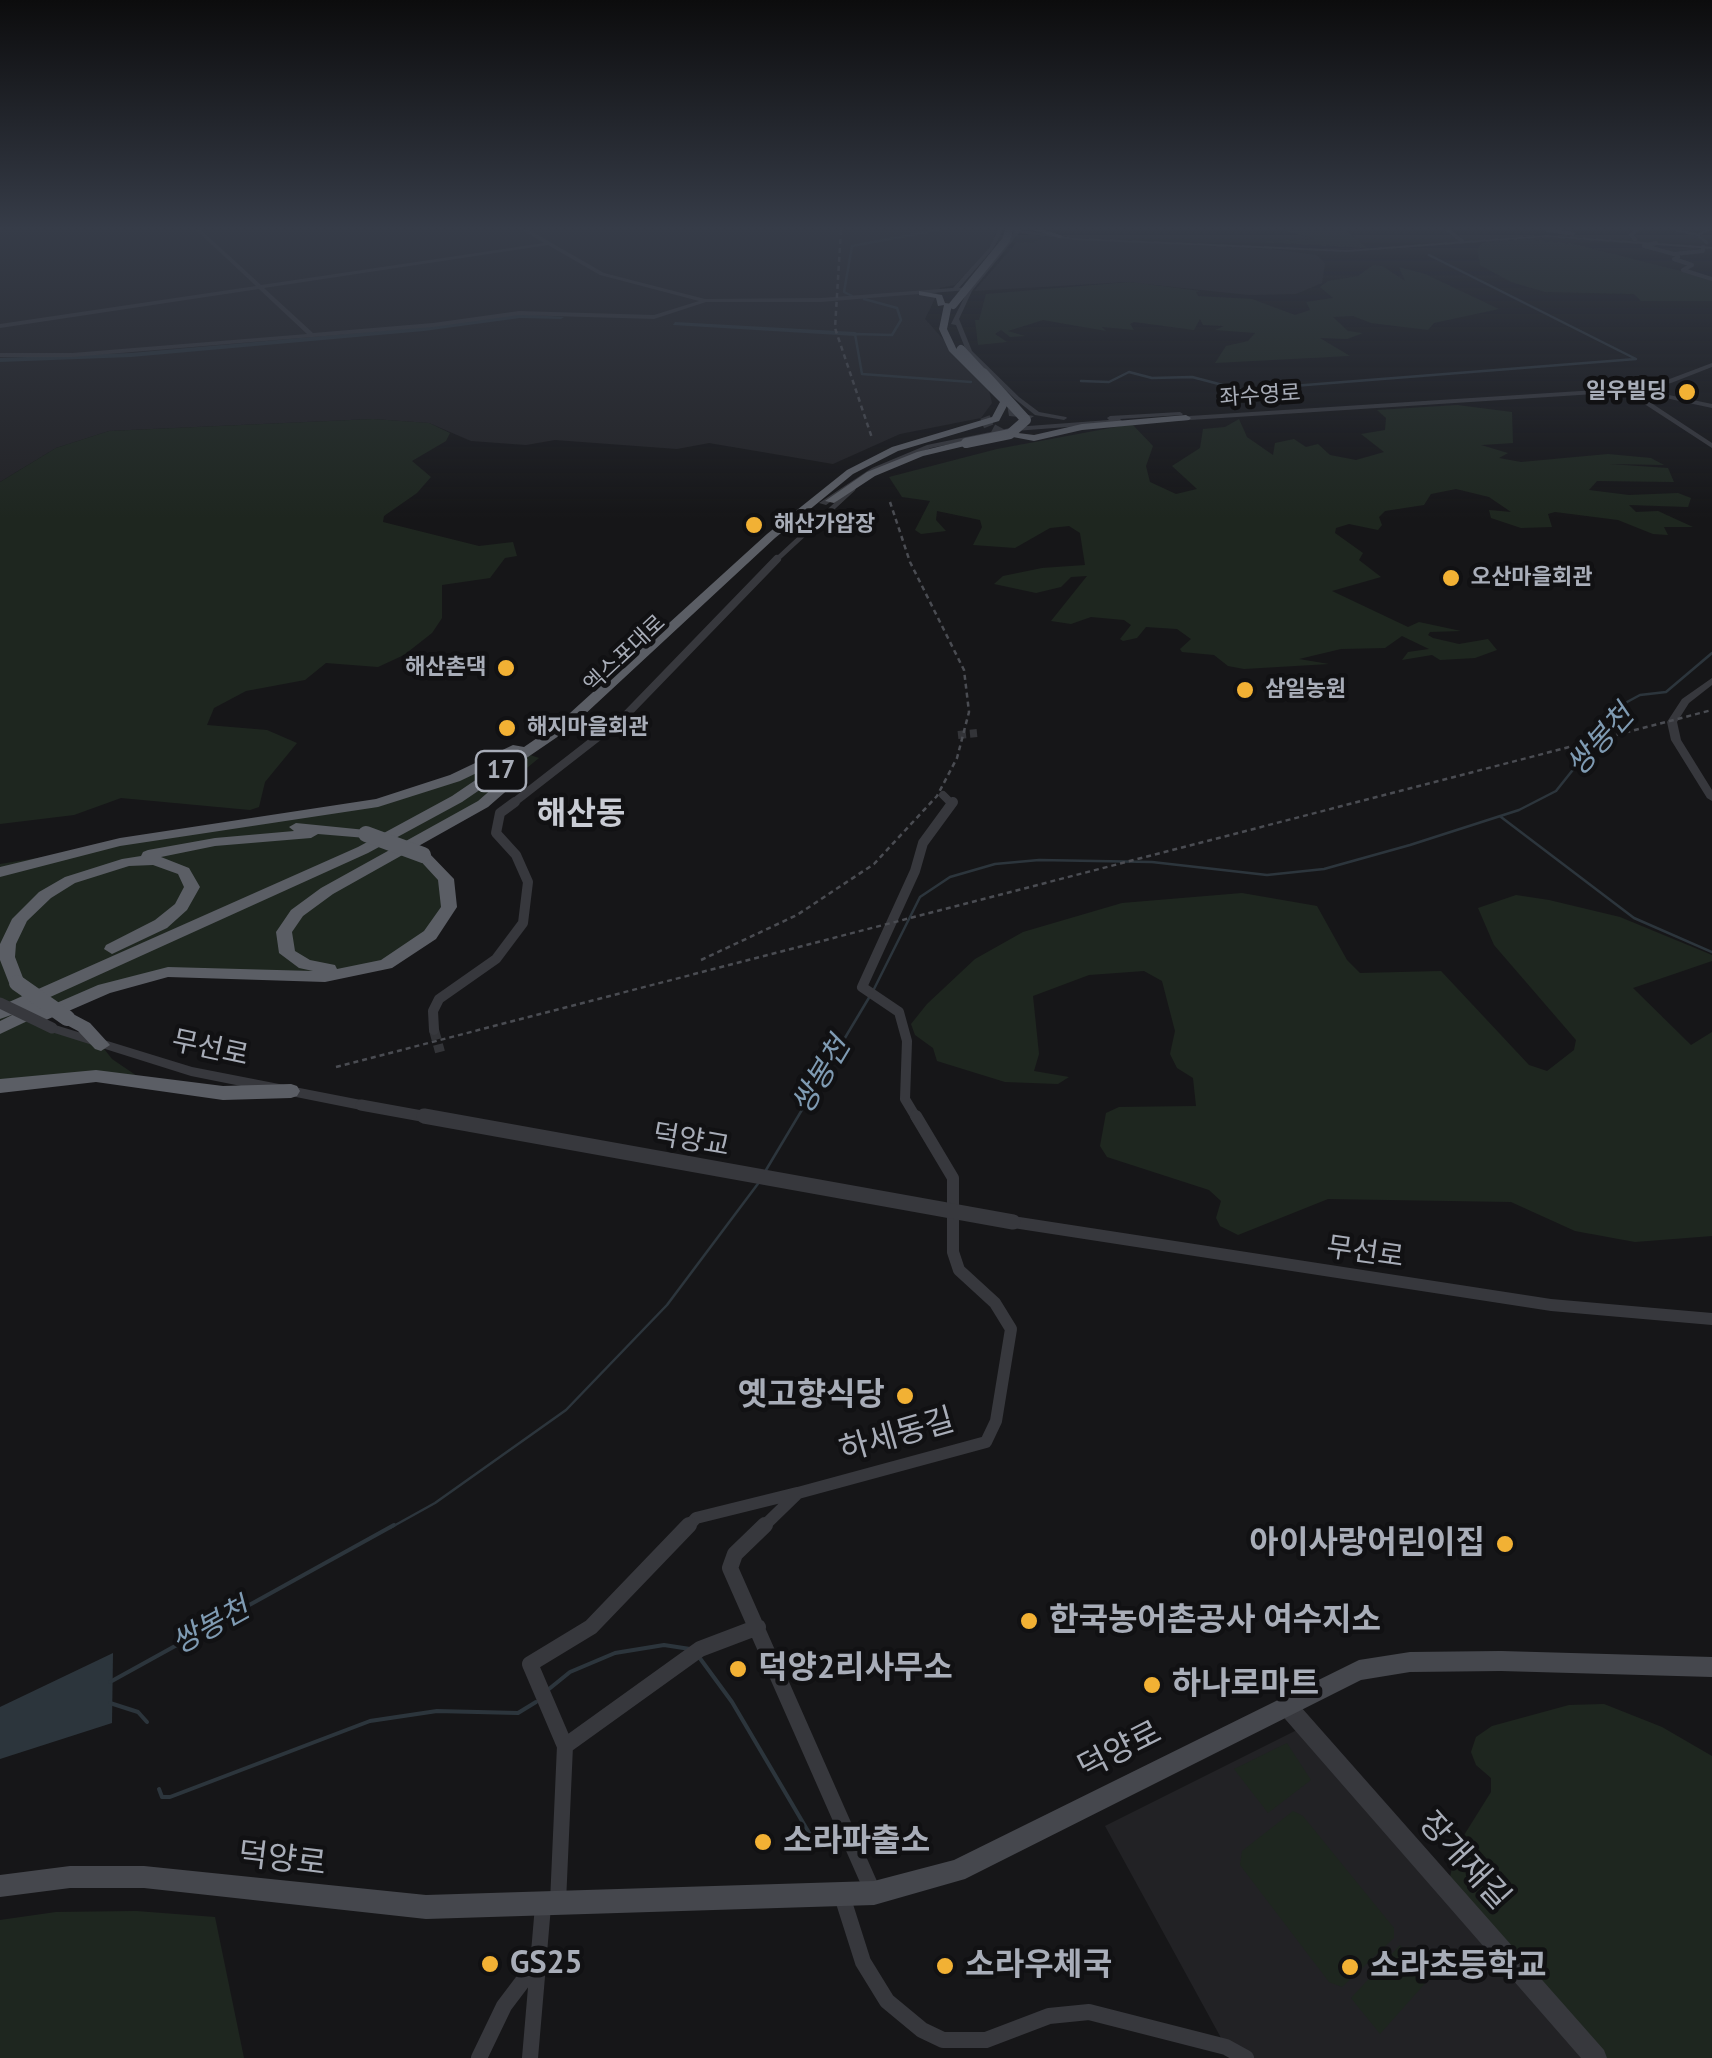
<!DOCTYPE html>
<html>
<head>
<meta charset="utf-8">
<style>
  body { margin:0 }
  canvas { display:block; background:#161618 }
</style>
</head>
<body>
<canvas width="1712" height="2058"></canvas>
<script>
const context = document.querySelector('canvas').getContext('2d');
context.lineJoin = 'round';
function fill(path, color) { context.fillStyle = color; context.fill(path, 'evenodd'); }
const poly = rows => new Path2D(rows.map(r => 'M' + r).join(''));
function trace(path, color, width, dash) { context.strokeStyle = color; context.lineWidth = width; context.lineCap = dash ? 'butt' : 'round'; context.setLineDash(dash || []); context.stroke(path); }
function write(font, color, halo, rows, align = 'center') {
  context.font = font + ' "PT Sans","Noto Sans KR",sans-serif'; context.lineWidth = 9; context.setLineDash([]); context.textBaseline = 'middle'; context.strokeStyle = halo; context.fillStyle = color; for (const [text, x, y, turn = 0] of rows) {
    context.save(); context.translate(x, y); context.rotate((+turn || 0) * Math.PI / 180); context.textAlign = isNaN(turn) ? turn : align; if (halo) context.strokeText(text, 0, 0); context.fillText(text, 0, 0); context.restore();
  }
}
const built = poly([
  [0,230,997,230,988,250,955,285,940,288,925,319,989,390,992,403,981,418,900,434,833,464,709,443,677,449,555,440,526,445,471,441,429,423,373,419,109,431,56,448,0,482],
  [1043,237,1281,250,1316,255,1325,263,1322,283,1296,294,1249,295,1126,282,974,291,1017,242,1033,243],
  [1303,1727,1596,2058,1246,2058,1226,2047,1105,1826]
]);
const green = poly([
  [1282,230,1346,230,1367,248,1264,242,1315,239],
  [1524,239,1574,244,1712,279,1712,301,1641,301,1634,294,1545,292,1511,282,1480,265,1477,249,1483,243],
  [1373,265,1382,266,1405,281,1399,267,1425,274,1499,309,1434,323,1428,330,1371,323,1353,316,1333,317,1348,331,1363,333,1347,339,1320,338,1350,356,1215,363,1226,346,1248,341,1255,333,1215,330,1224,326,1203,325,1200,319,1194,330,1134,322,1130,324,1134,330,1102,327,1106,331,1043,320,1008,331,1025,336,1010,337,1001,330,995,334,1007,342,978,345,975,320,979,320,986,294,1130,282,1201,291,1196,292,1198,296,1252,299,1295,315,1310,310,1306,302,1333,298,1320,287,1328,281,1358,276],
  [1457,405,1512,412,1513,443,1481,445,1508,453,1499,458,1521,462,1608,454,1651,458,1664,465,1609,464,1668,468,1674,482,1597,481,1589,490,1629,495,1678,493,1691,498,1688,507,1629,505,1636,512,1658,511,1693,527,1664,527,1668,535,1653,534,1618,520,1555,512,1548,514,1552,527,1521,528,1491,518,1489,510,1511,512,1489,497,1456,489,1431,494,1424,505,1385,511,1379,517,1382,525,1378,530,1349,524,1336,528,1335,533,1363,553,1359,560,1381,577,1332,591,1408,627,1419,622,1461,631,1430,632,1428,635,1433,638,1459,644,1488,639,1497,650,1475,658,1440,660,1432,655,1402,660,1408,652,1429,649,1402,636,1385,648,1341,649,1299,659,1329,664,1244,669,1228,666,1214,655,1182,652,1180,649,1191,639,1177,629,1146,627,1137,638,1123,641,1120,639,1131,625,1124,620,1091,617,1071,624,1051,621,1087,576,1071,577,1061,587,1036,593,994,584,1003,576,1042,568,1085,565,1080,533,1069,526,1050,528,1015,548,973,545,982,527,980,520,937,511,936,520,946,531,921,534,915,530,930,501,902,497,889,477,997,449,1132,424,1153,446,1146,466,1150,482,1176,494,1197,489,1172,466,1200,448,1203,429,1225,427,1239,419,1247,437,1273,455,1275,443,1294,439,1306,447,1318,444,1330,455,1356,460,1384,452,1361,434,1385,430,1386,418,1377,410],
  [373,419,429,423,450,433,446,441,412,461,431,477,417,493,384,516,383,522,479,546,513,542,517,556,505,558,490,578,442,585,442,618,432,633,404,655,378,667,326,663,305,680,246,691,214,708,207,725,267,730,297,743,265,782,259,807,250,810,121,798,74,815,0,824,0,482,56,448,109,431],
  [515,750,539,758,483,804,408,847,451,892,420,944,352,973,154,975,36,1020,101,1045,112,1059,137,1076,0,1086,0,864,378,803],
  [1242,893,1317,906,1347,960,1360,973,1441,971,1529,1065,1547,1071,1574,1050,1576,1040,1494,945,1478,908,1516,895,1549,900,1620,917,1712,955,1712,961,1633,988,1691,1045,1712,1032,1712,1236,1635,1242,1575,1231,1511,1202,1328,1199,1238,1235,1220,1226,1216,1218,1221,1201,1209,1190,1107,1157,1100,1146,1106,1113,1119,1107,1196,1106,1193,1078,1177,1068,1170,1054,1175,1031,1162,981,1144,971,1089,975,1033,996,1039,1054,1034,1071,1069,1077,1058,1084,1005,1082,937,1061,933,1048,915,1035,911,1024,927,1004,975,959,1023,932,1122,903],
  [1604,1704,1662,1727,1712,1756,1712,2058,1596,2058,1448,1887,1456,1848,1491,1792,1491,1778,1476,1765,1471,1752,1476,1737,1492,1726,1569,1705],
  [1287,1743,1311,1780,1268,1813,1234,1769],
  [1293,1811,1303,1816,1394,1928,1394,1938,1342,1987,1329,1982,1240,1865,1242,1851],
  [136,1911,215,1917,244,2058,0,2058,0,1920,56,1912],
  [1400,1945,1429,1979,1380,2034,1351,1998]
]);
const water = poly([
  [113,1653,112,1723,0,1759,0,1707]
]);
const streamFar1 = poly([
  [1676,230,1698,235],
  [1707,243,1698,235,1708,230],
  [852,296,844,292,852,246,938,230],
  [864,299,897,308,901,320,892,335,855,334,862,374,971,382],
  [1081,381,1109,382,1129,372,1152,378,1192,377,1242,390,1636,359,1429,255],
  [1501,817,1634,918,1712,952],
  [874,989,920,897,950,877,995,864,1039,860,1152,862,1267,875,1324,869,1410,845,1519,810,1556,791,1627,702,1640,695,1666,692,1712,653],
  [766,1170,870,996],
  [390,1528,435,1503,566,1410,667,1305,760,1181]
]);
const stream = poly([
  [699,1657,732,1702,815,1843],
  [110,1682,394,1525],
  [549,1689,570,1672,615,1653,664,1645,690,1649],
  [110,1703,138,1712,147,1722],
  [159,1789,162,1797,170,1797,370,1721,437,1711,518,1713,536,1702]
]);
const river = poly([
  [520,314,564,317,561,319,520,318,424,331,131,357,0,362,0,358,131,353,424,327,520,314],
  [675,322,855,332,858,334,855,336,673,325,675,322]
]);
const minorTunnelFar1 = poly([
  [958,735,977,733]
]);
const minorTunnel = poly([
  [434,1030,440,1052]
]);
const trunkTunnel = poly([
  [985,417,989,427,1002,434]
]);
const minorFar5 = poly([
  [1448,230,1462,241],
  [1548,230,1573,234],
  [1635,239,1631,235,1637,230],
  [1656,243,1644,246,1674,254,1703,251,1703,247],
  [1678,257,1674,259,1692,265,1683,270,1712,279]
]);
const minorFar4 = poly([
  [774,562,853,489]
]);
const minorFar3 = poly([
  [583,723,609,730],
  [943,795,952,804],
  [512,804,625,716,777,559]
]);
const minorFar2 = poly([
  [434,1030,433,1011,439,999,496,959,523,923,528,882,516,855,496,833,500,813,515,802],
  [917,1119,905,1099,907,1041,899,1012,862,987,915,871,923,843,953,802]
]);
const minorFar1 = poly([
  [687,1528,696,1518,797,1493],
  [762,1528,798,1493,986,1442,996,1421,1011,1329,995,1303,959,1270,953,1252,953,1178,916,1116]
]);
const minor = poly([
  [765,1525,735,1554,730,1568,873,1892],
  [565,1746,700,1649,758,1627],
  [842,1896,863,1962,887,2001,922,2030,943,2040,986,2040,1049,2016,1089,2012,1226,2047,1246,2058],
  [558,1902,565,1746,530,1664,591,1627,689,1525],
  [479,2058,504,2006,535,1965],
  [530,2058,543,1906]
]);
const tertiary = poly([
  [196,230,201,230,261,285,544,243,523,230,529,230,604,273,705,299,821,298,953,288,989,248,998,230,1003,230,993,249,959,288,971,287,1014,232,1005,230,1021,230,1075,238,1347,250,1546,235,1712,247,1712,249,1546,237,1347,252,1075,240,1019,233,972,291,959,319,972,351,1019,397,1039,412,1066,417,1067,418,1064,420,1035,415,1015,399,967,353,956,325,951,324,968,290,821,302,706,302,654,319,519,315,433,327,72,357,0,357,0,353,72,353,307,334,259,289,0,328,0,324,256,286,196,230],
  [548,245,600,275,699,301,654,315,519,311,433,323,313,333,264,288,548,245],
  [1712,363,1712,367,1671,383,1640,389,1712,404,1712,408,1633,391,1712,443,1712,448,1626,392,1174,421,1171,419,1174,417,1628,388,1667,380,1712,363],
  [1001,398,1012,402,1014,413,1034,416,1031,418,1009,416,1007,404,1001,400,1001,398],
  [1180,412,1183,414,1182,415,1120,419,1122,421,1119,423,1015,431,931,448,876,470,826,505,819,503,872,468,927,445,1015,427,1109,420,1107,418,1110,416,1180,412],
  [1712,678,1712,685,1689,703,1677,722,1681,740,1712,790,1712,801,1707,798,1671,740,1667,722,1682,699,1712,678],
  [52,1024,192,1067,361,1100,366,1102,368,1105,366,1108,361,1110,191,1076,48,1031,46,1028,52,1024],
  [1013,1216,1551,1299,1712,1313,1712,1325,1551,1311,1013,1228,1008,1226,1006,1222,1008,1218,1013,1216],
  [1286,1695,1293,1698,1604,2050,1607,2058,1581,2058,1279,1712,1276,1705,1279,1698,1286,1695]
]);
const secondary = poly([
  [1501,1651,1712,1657,1712,1677,1501,1671,1410,1672,1361,1680,965,1879,874,1905,426,1919,144,1888,70,1888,0,1897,0,1875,70,1866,144,1866,426,1895,874,1881,954,1860,1359,1660,1410,1652,1501,1651]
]);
const trunk = poly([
  [1014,230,1021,230,1017,234,1014,230],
  [1032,230,1045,230,1063,236,1060,238,1032,230],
  [919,291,942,295,945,303,952,304,947,329,956,348,1009,402,999,421,898,451,853,474,775,538,569,729,462,802,368,853,37,1003,45,1008,98,985,168,967,313,971,299,968,279,953,276,932,291,910,321,888,478,801,517,767,527,767,527,773,488,807,333,894,303,916,292,932,295,951,310,960,335,965,337,969,381,960,424,931,441,907,438,880,415,855,423,850,428,852,454,879,457,907,436,939,392,968,325,982,168,977,110,993,64,1013,73,1014,90,1023,110,1045,101,1051,95,1049,78,1031,61,1022,58,1018,60,1014,46,1020,38,1016,0,1034,0,1021,14,1014,0,1019,0,1006,358,847,452,796,508,758,460,781,378,807,120,846,0,877,0,867,120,838,376,799,450,775,513,745,524,747,559,723,767,534,847,470,892,447,992,417,1000,402,949,351,939,329,944,305,938,306,936,298,919,295,919,291],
  [1186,415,1191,418,1189,420,1082,430,1034,441,997,434,1002,431,1034,435,1082,424,1186,415],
  [966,440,969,441,969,445,923,456,875,476,834,503,825,501,867,472,917,452,966,440],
  [296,823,366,830,373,834,366,838,318,834,311,838,215,846,161,857,189,868,200,887,187,910,167,928,112,954,104,949,106,945,155,920,175,904,184,887,178,874,153,865,129,866,75,883,51,898,27,921,16,944,15,957,25,983,17,989,9,983,0,960,0,944,12,919,39,892,65,877,122,859,141,856,143,852,148,850,215,838,294,831,289,827,296,823],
  [96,1070,223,1086,291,1084,297,1086,300,1091,297,1096,291,1098,223,1100,96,1082,0,1093,0,1079,96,1070]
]);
const rail = poly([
  [841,230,835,328,872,438],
  [701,960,797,915,874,864,937,796,957,758,969,712,964,670,910,562,890,502],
  [336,1067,1712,710]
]);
const tertiaryBridgeFar1 = poly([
  [0,1003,52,1028],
  [361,1105,438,1119]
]);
const tertiaryBridge = poly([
  [424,1116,1013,1222]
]);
const trunkBridgeFar2 = poly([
  [953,305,1006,240,1009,230],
  [961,349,985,375]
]);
const trunkBridgeFar1 = poly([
  [966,443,1010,434,1026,420,983,373]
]);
const trunkBridge = poly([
  [366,834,423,855],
  [17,983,67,1018]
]);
const markers = [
  [1687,392,10,"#f2b134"],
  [754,525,10,"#f2b134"],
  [1451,578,10,"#f2b134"],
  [506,668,10,"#f2b134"],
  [1245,690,10,"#f2b134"],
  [507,728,10,"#f2b134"],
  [905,1396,10,"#f2b134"],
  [1505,1544,10,"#f2b134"],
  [1029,1621,10,"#f2b134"],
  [738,1669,10,"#f2b134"],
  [1152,1685,10,"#f2b134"],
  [763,1842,10,"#f2b134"],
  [490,1964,10,"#f2b134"],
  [945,1966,10,"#f2b134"],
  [1350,1967,10,"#f2b134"]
];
const farPoinames = [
  ["일우빌딩",1667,392,"right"],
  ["해산가압장",774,525],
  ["오산마을회관",1471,578],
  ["해산촌댁",486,668,"right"],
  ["삼일농원",1265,690],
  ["해지마을회관",527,728]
];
const farStreetnames = [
  ["좌수영로",1260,396,-4],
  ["엑스포대로",625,654,-43]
];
const shields = [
  [501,771,50]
];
const shieldNames = [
  ["17",501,771]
];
const streetNames = [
  ["무선로",210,1049,12],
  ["덕양교",691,1141,10],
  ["무선로",1365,1253,8]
];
const waterNames = [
  ["쌍봉천",1601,741,-48],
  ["쌍봉천",822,1076,-59],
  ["쌍봉천",211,1627,-29]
];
const quarterNames = [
  ["해산동",581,815]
];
const nearPoinames = [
  ["옛고향식당",885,1396,"right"],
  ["아이사랑어린이집",1485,1544,"right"],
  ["한국농어촌공사 여수지소",1049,1621],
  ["덕양2리사무소",758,1669],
  ["하나로마트",1172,1685],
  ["소라파출소",783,1842],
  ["GS25",510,1964],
  ["소라우체국",965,1966],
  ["소라초등학교",1370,1967]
];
const nearStreetnames = [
  ["하세동길",897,1436,-16],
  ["덕양로",1120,1751,-27],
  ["덕양로",282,1860,7],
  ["장개재길",1464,1861,48]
];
fill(built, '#222225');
fill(green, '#1e261f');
fill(water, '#2c353c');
trace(streamFar1, '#2c353c', 2.5);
trace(stream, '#2c353c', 4);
fill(river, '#2c353c');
trace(minorTunnelFar1, '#333438', 8, [8, 4]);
trace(minorTunnel, '#333438', 10, [10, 5]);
trace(trunkTunnel, '#333438', 10, [10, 5]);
trace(minorFar5, '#37383d', 4);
trace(minorFar4, '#37383d', 5);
trace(minorFar3, '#37383d', 8);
trace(minorFar2, '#37383d', 10);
trace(minorFar1, '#37383d', 12);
trace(minor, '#37383d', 16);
fill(tertiary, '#37383d');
fill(secondary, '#45474d');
fill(trunk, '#5b5e65');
trace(rail, '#4a4c52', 2.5, [5, 4]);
trace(tertiaryBridgeFar1, '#37383d', 11);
trace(tertiaryBridge, '#37383d', 15);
trace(trunkBridgeFar2, '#5b5e65', 8);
trace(trunkBridgeFar1, '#5b5e65', 10);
trace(trunkBridge, '#5b5e65', 16);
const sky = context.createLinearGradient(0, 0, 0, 519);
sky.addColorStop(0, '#0c0c0d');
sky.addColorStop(0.44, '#363c48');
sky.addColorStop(1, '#363c4800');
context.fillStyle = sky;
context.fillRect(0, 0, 1712, 519);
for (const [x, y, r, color] of markers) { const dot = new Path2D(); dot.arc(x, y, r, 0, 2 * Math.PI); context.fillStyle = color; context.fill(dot); trace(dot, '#111113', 4); }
write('bold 22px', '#a8adb8', '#111113', farPoinames, 'left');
write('22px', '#a8adb8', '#111113', farStreetnames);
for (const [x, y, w] of shields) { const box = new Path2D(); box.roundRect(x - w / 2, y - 20, w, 40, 8); context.fillStyle = '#111113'; context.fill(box); trace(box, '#a8adb8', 2.5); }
write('bold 25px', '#a8adb8', null, shieldNames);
write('28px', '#a8adb8', '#111113', streetNames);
write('italic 30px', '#7f9bb3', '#111113', waterNames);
write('bold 32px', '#c9ccd4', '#111113', quarterNames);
write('bold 32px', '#a8adb8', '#111113', nearPoinames, 'left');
write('32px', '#a8adb8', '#111113', nearStreetnames);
</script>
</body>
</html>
